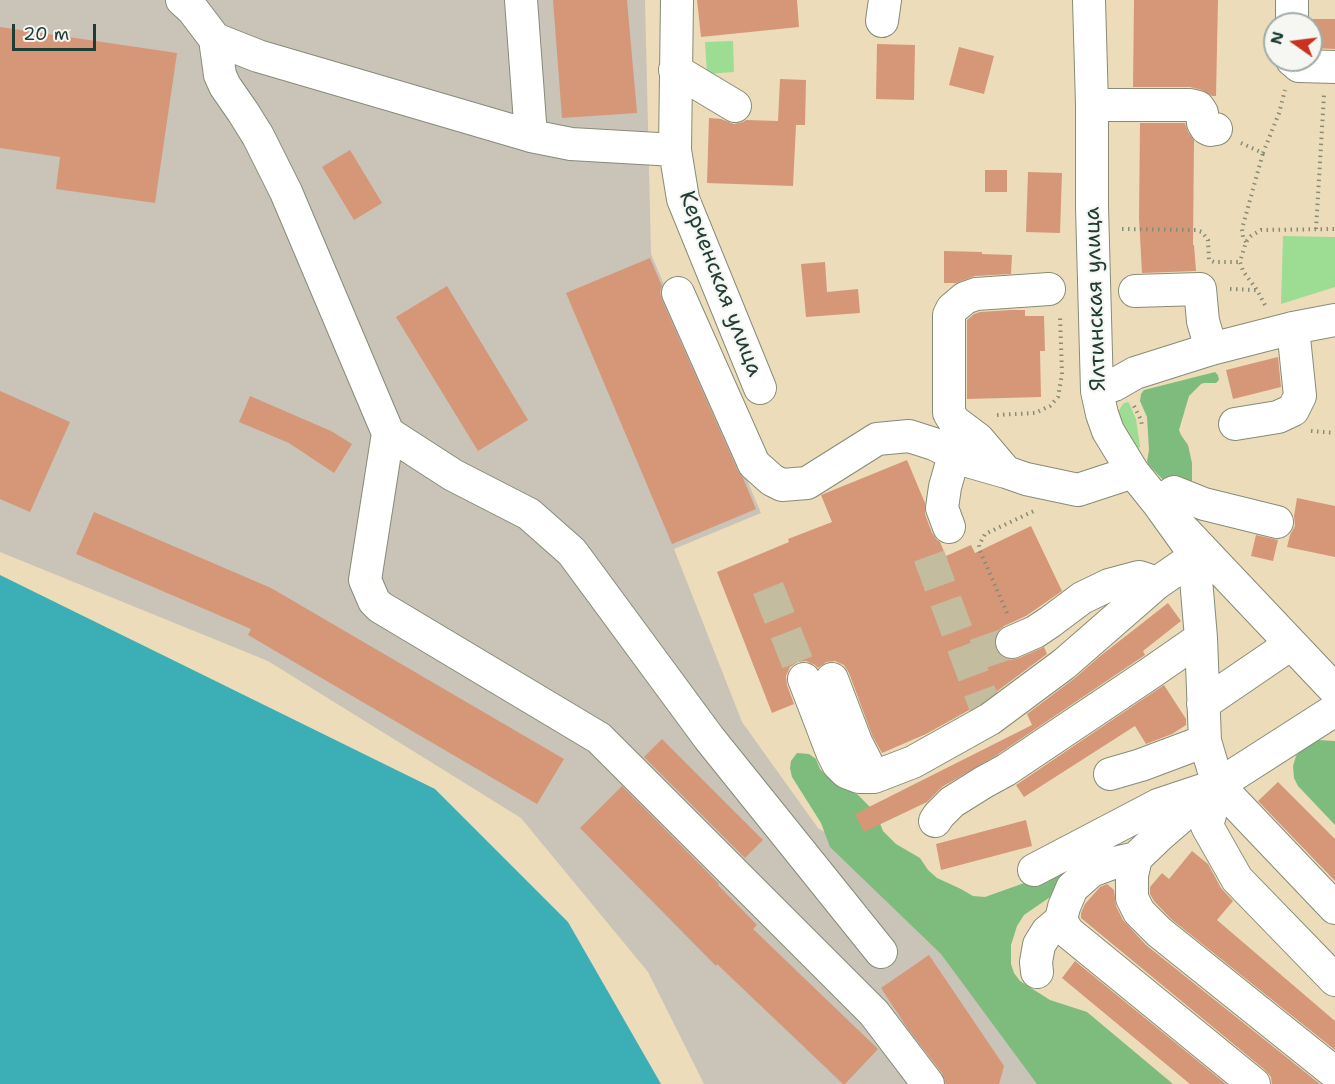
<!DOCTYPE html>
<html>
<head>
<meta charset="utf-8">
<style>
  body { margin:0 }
  #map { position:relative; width:1335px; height:1084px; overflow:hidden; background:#eddcba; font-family:"Shantell Sans",sans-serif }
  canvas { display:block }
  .north { position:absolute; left:1263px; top:12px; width:60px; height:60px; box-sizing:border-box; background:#f6f6f2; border:2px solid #a0aca6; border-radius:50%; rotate:284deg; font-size:16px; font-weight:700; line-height:24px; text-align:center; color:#1f3d34 }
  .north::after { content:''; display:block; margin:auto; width:21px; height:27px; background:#c8321e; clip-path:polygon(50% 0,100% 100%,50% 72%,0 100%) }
  .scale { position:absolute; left:12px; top:24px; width:84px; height:27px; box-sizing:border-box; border:3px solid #1f3d34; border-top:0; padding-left:8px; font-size:18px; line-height:21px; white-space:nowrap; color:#1f3d34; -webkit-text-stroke:4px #f6f6f2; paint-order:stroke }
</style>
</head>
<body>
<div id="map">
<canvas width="1335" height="1084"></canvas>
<div class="north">N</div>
<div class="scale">20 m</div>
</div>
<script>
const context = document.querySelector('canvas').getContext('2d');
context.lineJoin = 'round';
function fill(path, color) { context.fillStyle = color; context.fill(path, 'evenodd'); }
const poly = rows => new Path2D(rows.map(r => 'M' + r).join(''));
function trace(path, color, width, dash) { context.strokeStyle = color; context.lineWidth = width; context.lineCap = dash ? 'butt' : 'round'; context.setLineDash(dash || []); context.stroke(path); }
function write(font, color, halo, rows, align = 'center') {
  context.font = font + ' "Shantell Sans",sans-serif'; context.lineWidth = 4.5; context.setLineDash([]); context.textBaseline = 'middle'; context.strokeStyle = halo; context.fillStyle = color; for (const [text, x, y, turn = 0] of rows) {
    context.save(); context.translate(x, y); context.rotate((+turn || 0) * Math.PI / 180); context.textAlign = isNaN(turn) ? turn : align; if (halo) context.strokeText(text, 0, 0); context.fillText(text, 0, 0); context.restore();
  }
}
const industrial = poly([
  [0,0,645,0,651,254,761,513,674,549,742,722,818,828,879,867,1072,1084,704,1084,648,972,521,818,268,661,0,552]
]);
const green = poly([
  [733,41,734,72,707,74,705,42],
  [1283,236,1335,237,1335,287,1281,304],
  [1128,402,1129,403,1136,419,1140,446,1135,457,1116,416,1121,407,1124,403]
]);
const forest = poly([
  [1215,372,1218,375,1219,380,1216,383,1204,383,1201,384,1189,396,1179,430,1181,435,1188,445,1192,463,1192,484,1168,485,1149,465,1147,461,1149,450,1147,417,1140,401,1141,394,1144,390],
  [1318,740,1335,741,1335,825,1298,786,1294,778,1293,766,1296,756,1307,742],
  [797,753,809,754,816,759,820,769,833,782,857,794,876,813,883,831,896,844,920,858,928,870,937,878,961,889,973,896,985,897,1058,871,1062,872,1064,878,1056,893,1024,915,1017,926,1011,945,1011,964,1014,973,1020,981,1050,1000,1087,1012,1173,1084,1037,1084,941,954,830,847,821,823,792,777,790,768,791,761]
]);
const water = poly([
  [0,575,435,789,568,922,661,1084,0,1084]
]);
const building = poly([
  [553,0,627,0,637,113,562,118],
  [697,0,797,0,799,27,701,37],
  [1134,0,1218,0,1216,96,1212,96,1202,90,1190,87,1133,87],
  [1311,19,1335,19,1335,49,1311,48],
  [0,27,177,53,155,203,56,189,60,157,0,148],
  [877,44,915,45,914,100,876,99],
  [959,47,994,56,984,94,949,85],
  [780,79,806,80,805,125,796,125,793,186,707,183,709,118,721,119,734,124,743,122,746,120,778,121],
  [1140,123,1185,123,1188,132,1194,140,1193,245,1194,245,1196,271,1142,273,1139,218],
  [350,150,382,203,354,220,322,167],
  [985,170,1007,170,1007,192,985,192],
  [1028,172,1062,173,1060,233,1026,232],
  [944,251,982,252,982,254,1012,255,1011,274,975,276,956,283,944,283],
  [650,258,662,286,660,292,662,300,738,471,743,478,756,509,672,544,566,293],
  [825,262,827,292,858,289,860,313,806,317,801,264],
  [447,286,528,420,478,451,396,317],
  [1010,310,1025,310,1025,316,1044,316,1045,351,1040,351,1041,397,967,399,967,320,974,314,980,312],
  [1278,357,1281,387,1233,399,1226,370],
  [0,391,70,422,30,512,0,499],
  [250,396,331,431,352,444,334,473,289,443,239,422],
  [907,460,925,503,925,514,932,533,937,540,940,542,946,556,971,545,975,553,1031,526,1062,591,1026,616,1004,626,997,632,994,639,996,650,1002,657,1009,660,1019,658,1044,647,1047,654,980,704,926,734,882,753,872,735,849,673,844,665,835,661,826,662,818,668,815,665,806,661,798,662,790,667,786,676,787,685,794,704,772,713,717,572,789,542,788,539,832,522,821,495],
  [1297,498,1335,506,1335,557,1287,547,1290,535,1295,526,1294,516],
  [94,512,271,588,564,759,537,804,248,635,251,629,76,554],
  [1256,535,1278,540,1273,561,1251,556],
  [1168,603,1181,621,1143,651,1145,655,997,755,942,787,927,802,864,832,855,814,1032,725,1027,714,1075,678,1099,657],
  [1164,685,1186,719,1186,725,1172,734,1146,744,1135,726,1024,797,1016,785],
  [662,739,763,840,745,858,644,757],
  [1278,782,1335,839,1335,881,1258,801],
  [622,786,719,884,718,885,757,925,753,929,878,1049,845,1084,843,1084,717,964,716,966,580,828],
  [1026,820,1032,846,941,870,936,844],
  [1192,851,1208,864,1221,888,1233,901,1217,920,1335,1021,1335,1050,1171,919,1154,901,1150,894,1150,887,1162,873,1169,879],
  [1107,884,1114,890,1116,906,1123,920,1146,945,1320,1084,1272,1084,1271,1077,1265,1070,1081,918,1081,913,1085,904,1100,887],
  [929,955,1004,1066,999,1084,946,1084,942,1073,908,1029,881,988],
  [1075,961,1226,1084,1190,1084,1062,978]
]);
const minorTunnel = poly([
  [929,556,986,709],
  [768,588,804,679],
  [975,655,1012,642]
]);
const path = poly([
  [1241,143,1263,153,1279,113,1285,90],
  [1122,229,1196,230,1202,232,1208,240,1209,260,1214,262,1240,262],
  [1316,229,1324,95],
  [1246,242,1243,237,1242,229,1263,153],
  [1230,289,1256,290],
  [1265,305,1257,290,1243,271,1240,262,1246,242,1251,236,1261,230,1335,229],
  [1134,406,1141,420,1142,426],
  [997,415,1035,413,1050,406,1058,397,1062,374,1060,316],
  [1311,431,1335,433],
  [1007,613,980,551,979,545,985,534,1034,511]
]);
const minor = poly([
  [182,0,193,10,215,39,258,56,531,136,571,144,675,150],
  [521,0,531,136],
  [677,0,675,150,683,199,760,388],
  [1089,0,1092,105,1092,207,1097,391,1102,414,1108,431,1133,472,1158,503,1335,690],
  [882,21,885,0],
  [1292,24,1292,0],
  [215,39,220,75,225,86,243,112,258,136,286,192,388,433,365,580,374,601,380,607,599,738,874,1013,928,1084],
  [1292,60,1299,66,1335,67],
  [675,70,735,106],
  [1092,105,1190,105,1198,107,1202,113,1203,123,1206,128,1210,130,1216,129],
  [1135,291,1200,289,1203,321,1211,349],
  [678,293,754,464,772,480,782,485,807,483,877,439,909,436,934,444,971,462,1006,472,1026,479,1078,490,1133,472],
  [1097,391,1114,385,1135,373,1211,349,1293,328,1335,320],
  [1235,424,1278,417,1293,410,1300,396,1293,328],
  [388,433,453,475,529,514,572,552,709,738,881,952],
  [1006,472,978,439,954,421,949,413,949,315,952,309,965,298,976,294,1049,289],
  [1277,522,1204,504,1174,492,1158,503,1196,556,1196,579,1201,638,1205,741,1218,785,1335,908],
  [949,527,942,508,945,487,954,455],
  [1012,642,1035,632,1050,622,1082,598,1109,585,1139,577,1157,583],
  [804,679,832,752,838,764,846,772,859,777,874,777,913,762,990,719,1064,664,1157,583,1196,556],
  [832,679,856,742,874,777],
  [1203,704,1291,644],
  [1110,774,1141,765,1205,741],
  [1218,785,1207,826,1237,879,1335,980],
  [935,821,939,815,952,802,984,782,1006,770,1149,674,1201,638],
  [1136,858,1132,875,1132,898,1139,912,1159,932,1335,1073],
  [1034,870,1158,805,1203,790],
  [1037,972,1036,962,1039,945,1047,932,1061,920],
  [1254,1084,1068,932,1061,920,1064,907,1072,888,1091,871,1110,864,1136,858,1159,836,1218,785,1335,710]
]);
const streetNames = [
  ["Керченская улица",720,284,69],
  ["Ялтинская улица",1096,299,-92]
];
fill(industrial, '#c9c3b8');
fill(green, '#9ddd93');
fill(forest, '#7ebc7d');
fill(water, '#3caeb6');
fill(building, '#d59778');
trace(minorTunnel, '#c4bc9f', 32, [32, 16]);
trace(minor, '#868c77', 34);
trace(path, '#868c77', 4, [1.5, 4.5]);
trace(minor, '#fff', 32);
write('22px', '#1f3d34', '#f6f6f2', streetNames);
</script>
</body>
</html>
